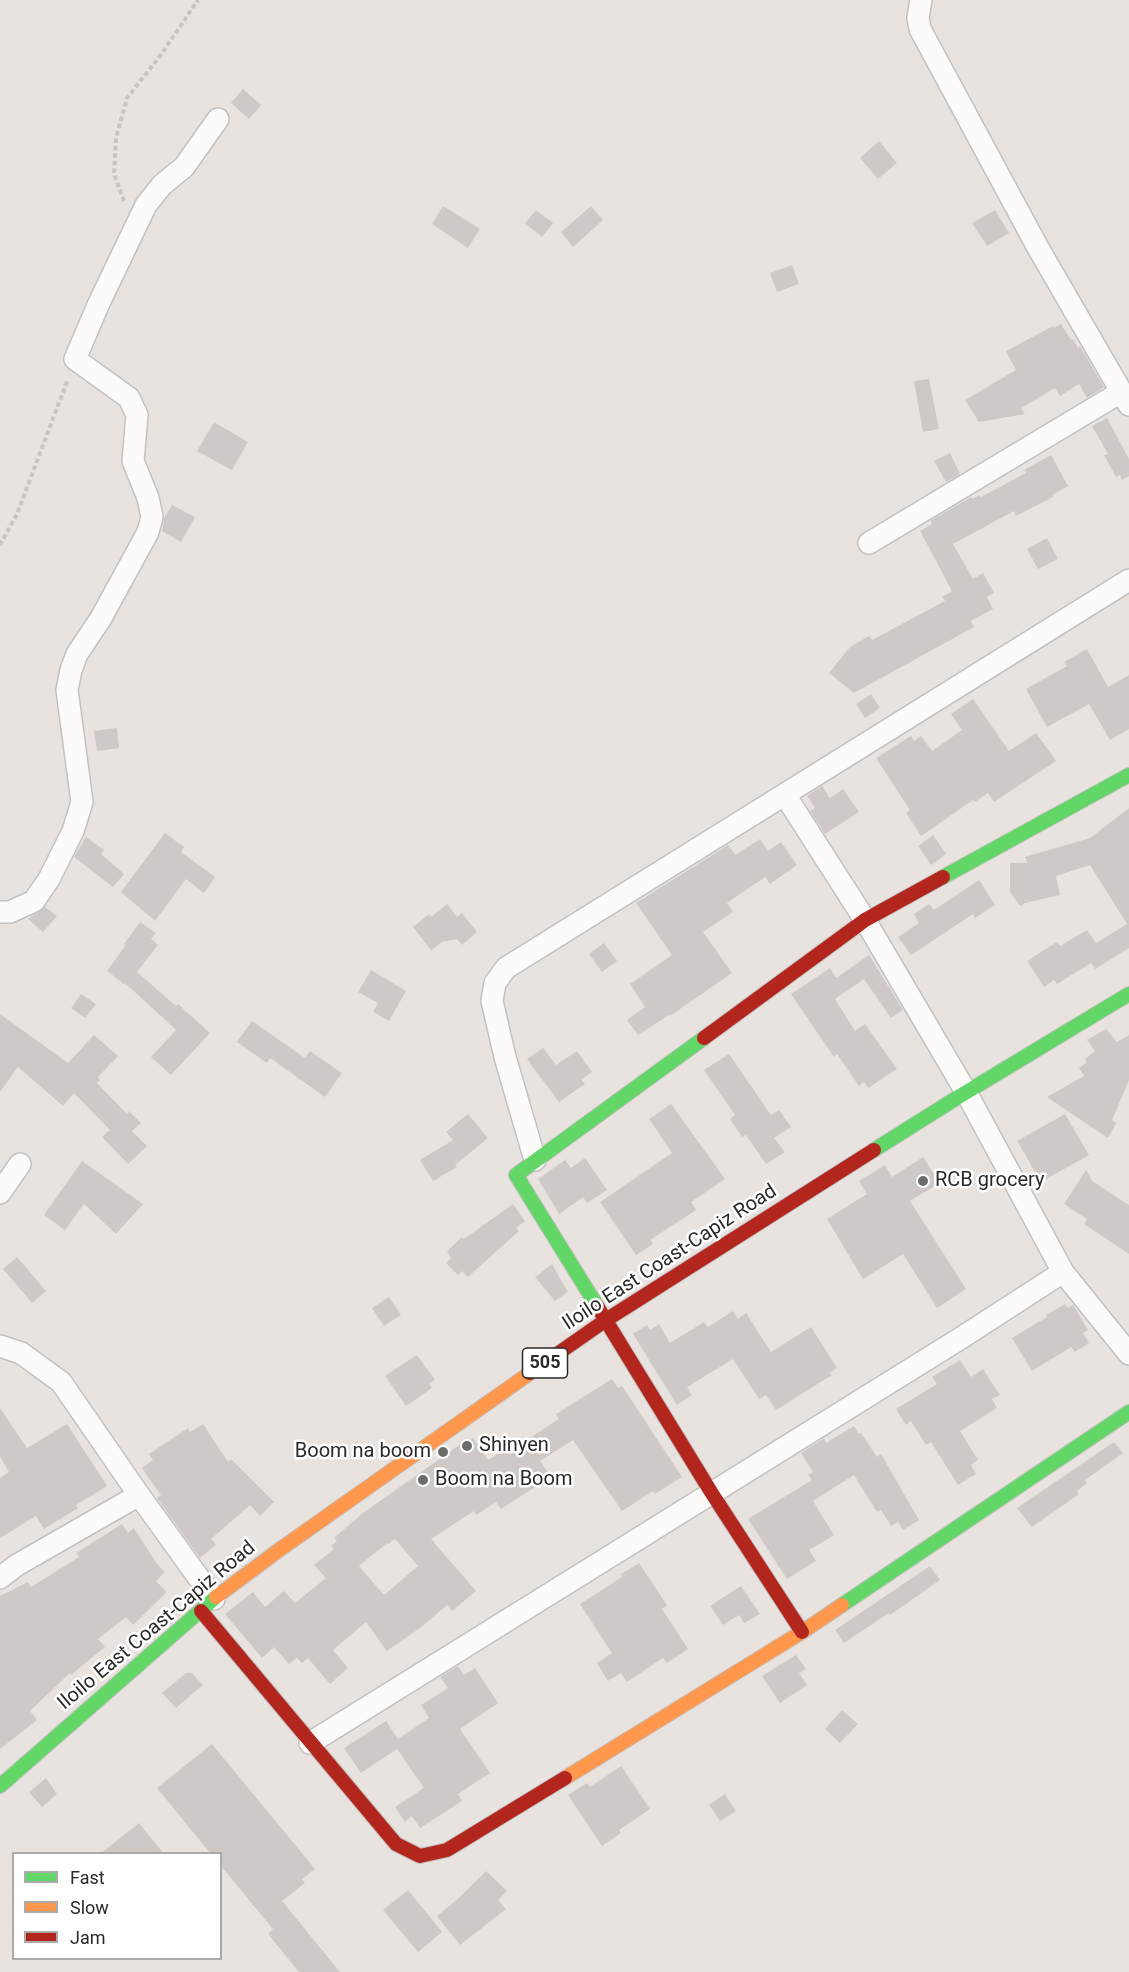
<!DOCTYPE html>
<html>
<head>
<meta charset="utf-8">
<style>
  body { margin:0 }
  #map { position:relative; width:1129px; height:1972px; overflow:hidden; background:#e9e3e0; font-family:Roboto,sans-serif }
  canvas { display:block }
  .legend { position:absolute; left:12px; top:1852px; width:210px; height:108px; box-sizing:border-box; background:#fff; border:2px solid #aaa; margin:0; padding:8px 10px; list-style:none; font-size:18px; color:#2a2a2a }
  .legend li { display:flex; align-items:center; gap:12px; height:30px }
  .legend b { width:30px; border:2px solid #aaa }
</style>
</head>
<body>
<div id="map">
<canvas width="1129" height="1972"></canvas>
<ul class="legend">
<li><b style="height:8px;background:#63d668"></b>Fast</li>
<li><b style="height:8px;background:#ff974d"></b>Slow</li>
<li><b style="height:8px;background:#b3261e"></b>Jam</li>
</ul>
</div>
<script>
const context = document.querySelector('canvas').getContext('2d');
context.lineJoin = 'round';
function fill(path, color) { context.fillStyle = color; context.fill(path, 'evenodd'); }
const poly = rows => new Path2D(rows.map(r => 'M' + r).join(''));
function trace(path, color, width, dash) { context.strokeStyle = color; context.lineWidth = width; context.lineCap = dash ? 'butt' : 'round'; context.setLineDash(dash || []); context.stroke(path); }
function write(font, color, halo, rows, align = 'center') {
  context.font = font + ' Roboto,sans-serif'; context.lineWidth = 5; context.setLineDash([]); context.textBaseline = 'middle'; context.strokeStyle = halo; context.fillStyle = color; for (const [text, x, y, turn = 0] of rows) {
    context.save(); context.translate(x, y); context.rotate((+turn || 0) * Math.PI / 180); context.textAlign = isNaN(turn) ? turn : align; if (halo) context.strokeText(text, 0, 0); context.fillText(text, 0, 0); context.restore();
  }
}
const building = poly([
  [243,89,261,105,249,119,231,103],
  [879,141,897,163,878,179,860,158],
  [443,206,480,229,468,248,432,224],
  [591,206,603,220,573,247,561,232],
  [536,210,553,223,542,237,525,223],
  [995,210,1009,233,987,246,972,223],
  [792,265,799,284,777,292,770,273],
  [1061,324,1071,340,1073,339,1078,348,1080,346,1104,387,1087,398,1079,384,1060,396,1055,388,1021,408,1025,414,979,422,965,400,1016,370,1006,351,1053,326,1054,328],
  [929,379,939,429,923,432,914,381],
  [1107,418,1129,459,1129,476,1122,480,1120,475,1116,477,1104,455,1108,454,1092,426],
  [214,422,248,442,232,470,197,451],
  [950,453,960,474,946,482,934,461],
  [1051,455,1068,486,1052,495,1053,497,1016,516,1014,511,953,544,973,579,983,573,994,593,987,597,993,609,971,621,974,627,854,693,829,673,850,647,869,636,872,640,945,601,942,597,952,591,920,531,932,524,930,521,971,497,972,499,979,495,981,497,1026,473,1024,470],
  [172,505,195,517,181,542,162,531,164,518],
  [1047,538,1058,559,1038,569,1027,549],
  [1087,649,1108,687,1129,675,1129,729,1110,740,1089,704,1047,727,1026,689,1067,666,1064,662],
  [871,694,880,708,865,718,856,704],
  [973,699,1009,751,1036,733,1056,761,994,802,988,793,975,802,973,800,921,836,906,813,910,810,876,758,911,736,914,741,921,736,932,751,962,730,951,714],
  [117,728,119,748,97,751,94,731],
  [822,786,830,798,843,789,859,812,825,834,810,811,815,808,807,796],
  [1129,808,1129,948,1095,969,1091,963,1057,984,1054,980,1044,987,1027,961,1057,942,1060,946,1087,930,1096,943,1127,924,1090,865,1056,876,1060,895,1025,903,1020,906,1010,892,1010,863,1027,863,1025,857,1090,838],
  [165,833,184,847,181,852,215,877,204,893,186,879,155,921,121,892],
  [933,835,946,854,931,865,918,846],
  [86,837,104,850,101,854,124,874,113,887,74,857],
  [760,839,768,851,781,842,797,865,770,884,765,877,727,903,733,912,703,932,732,973,670,1016,669,1015,638,1035,627,1020,645,1007,630,984,672,955,636,903,728,845,735,855],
  [979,880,995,905,975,918,973,914,911,955,898,937,919,923,914,914,929,904,934,910],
  [447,904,457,917,462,913,477,932,462,945,457,939,442,942,431,950,413,927,429,914,431,917],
  [45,907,57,916,43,932,28,919],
  [140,922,156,933,151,939,158,945,137,972,176,1006,178,1004,210,1033,171,1075,151,1057,176,1030,125,983,124,984,107,971,126,945,124,944],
  [604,943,617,961,602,972,589,954],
  [869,955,903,1010,891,1018,864,979,835,999,855,1031,865,1024,897,1069,868,1088,864,1082,859,1086,837,1054,834,1057,791,994,830,968,836,978],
  [371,970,406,991,389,1021,373,1012,378,1003,358,992],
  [81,994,96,1004,85,1018,71,1008],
  [0,1014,68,1063,94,1035,118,1056,98,1077,100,1080,97,1083,127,1114,129,1111,141,1123,132,1131,147,1146,128,1164,102,1137,110,1130,74,1093,63,1106,18,1067,0,1092],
  [252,1021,305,1058,310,1051,342,1073,325,1097,270,1058,267,1063,237,1042],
  [1106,1029,1117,1042,1129,1035,1129,1080,1112,1120,1116,1123,1108,1138,1047,1097,1084,1076,1079,1068,1087,1062,1085,1059,1095,1051,1087,1040],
  [543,1048,556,1065,577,1051,592,1072,581,1080,585,1084,559,1102,527,1059],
  [729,1054,771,1115,779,1110,791,1127,774,1138,785,1152,766,1164,746,1135,742,1137,730,1119,735,1115,704,1070],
  [671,1104,725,1179,691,1202,696,1210,650,1240,653,1244,636,1255,600,1202,672,1153,649,1119],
  [468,1114,488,1138,455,1165,457,1167,433,1181,420,1160,453,1140,446,1132],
  [1065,1114,1089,1155,1041,1182,1017,1141],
  [923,1157,936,1177,934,1178,938,1184,910,1201,966,1289,937,1308,903,1254,863,1279,827,1219,867,1194,859,1181,885,1165,892,1177],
  [585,1158,607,1190,587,1203,583,1197,559,1214,538,1179,565,1160,571,1168],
  [82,1161,143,1204,116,1234,84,1204,65,1230,44,1215],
  [1086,1170,1092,1181,1129,1205,1129,1254,1084,1224,1087,1219,1064,1204],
  [513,1204,525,1221,516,1228,519,1231,468,1277,462,1271,458,1275,446,1263,451,1258,447,1251,462,1237,464,1239],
  [17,1257,46,1291,32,1303,3,1269],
  [552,1264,568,1292,555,1301,535,1277],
  [389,1297,401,1315,384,1326,372,1308],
  [1065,1304,1068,1308,1073,1305,1088,1330,1083,1333,1089,1343,1075,1352,1071,1347,1032,1371,1012,1338,1047,1317,1046,1315],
  [733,1311,738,1319,746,1313,771,1352,811,1327,837,1368,830,1373,832,1375,776,1410,766,1395,759,1399,733,1359,687,1387,692,1395,677,1405,633,1334,647,1325,650,1330,659,1324,670,1343,704,1322,708,1327],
  [417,1355,435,1380,429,1384,432,1388,406,1406,385,1376],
  [960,1360,971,1377,983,1369,1000,1395,992,1399,997,1408,960,1431,978,1460,971,1465,976,1474,958,1485,931,1442,926,1445,911,1421,906,1425,896,1409,937,1384,932,1377],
  [612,1379,618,1388,622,1386,682,1477,655,1494,653,1491,622,1511,573,1440,540,1461,551,1477,501,1509,496,1502,476,1515,474,1511,431,1539,476,1591,452,1611,447,1605,420,1628,387,1651,366,1622,333,1650,348,1668,330,1684,308,1658,302,1663,297,1658,289,1664,274,1647,262,1658,225,1614,253,1592,265,1607,284,1591,295,1603,326,1578,314,1565,334,1549,331,1546,337,1541,334,1538,363,1513,455,1448,473,1438,488,1460,504,1450,506,1453,559,1419,556,1414],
  [395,1539,418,1566,384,1595,359,1566,387,1543,388,1544],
  [0,1408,27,1448,67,1424,107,1486,76,1505,78,1508,44,1529,36,1516,0,1538,0,1478,9,1472,0,1457],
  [203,1424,228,1462,231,1459,274,1502,260,1516,250,1505,211,1539,216,1545,200,1558,157,1498,161,1495,142,1468,153,1460,149,1454,188,1428,190,1432],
  [854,1426,859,1434,861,1433,877,1457,881,1454,919,1520,903,1530,898,1522,891,1526,881,1510,877,1512,854,1475,813,1501,834,1535,809,1550,816,1561,787,1579,748,1519,812,1480,808,1475,813,1472,801,1453,824,1438,826,1443],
  [1114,1442,1123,1453,1085,1480,1087,1483,1077,1491,1079,1494,1032,1527,1017,1508],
  [122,1524,128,1533,134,1528,157,1564,165,1572,156,1581,167,1592,133,1625,126,1617,98,1639,105,1647,71,1675,70,1673,30,1711,37,1720,0,1749,0,1596,28,1582,31,1587,79,1557,76,1553],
  [639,1563,667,1605,662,1609,688,1649,667,1663,663,1658,627,1682,621,1673,608,1681,597,1663,612,1653,580,1604,622,1577,621,1574],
  [930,1566,940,1580,890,1615,889,1613,844,1643,835,1630],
  [741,1586,760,1614,744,1623,739,1615,723,1625,710,1606],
  [796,1655,806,1669,799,1673,807,1685,780,1703,762,1676],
  [458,1666,464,1675,475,1668,498,1703,460,1729,490,1773,458,1794,462,1801,420,1828,412,1816,405,1822,395,1807,424,1788,397,1749,361,1773,344,1748,386,1721,398,1739,429,1718,421,1705,448,1688,440,1677],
  [186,1673,192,1673,203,1685,176,1708,162,1693],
  [842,1710,858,1724,840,1743,825,1729],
  [212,1744,315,1869,302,1879,305,1883,282,1901,340,1972,299,1972,268,1934,273,1929,220,1865,220,1854,211,1854,157,1788],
  [621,1766,650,1809,619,1830,621,1833,602,1846,568,1795,587,1783,590,1787],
  [46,1778,57,1794,42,1807,29,1792],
  [725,1794,736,1811,720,1821,709,1805],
  [139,1823,164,1854,100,1854],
  [486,1871,507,1891,498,1900,506,1909,460,1945,437,1916,461,1896],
  [408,1890,442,1932,418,1952,383,1910]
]);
const path = poly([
  [124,201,114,174,116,138,127,98,160,56,198,0],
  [0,545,17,514,68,379]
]);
const street = poly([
  [921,0,918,18,920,29,1037,246,1129,405],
  [869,543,1121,392],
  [785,795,865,920,966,1092,1063,1272,1129,1354],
  [0,912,10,912,34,901,49,879,73,831,82,802,67,690,71,670,77,654,101,618,148,532,152,517,148,498,133,461,137,415,129,398,75,359,99,303,146,205,162,185,184,167,218,119],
  [535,1160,505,1057,492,1001,495,983,506,968,1129,580],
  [0,1193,20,1164],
  [0,1346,21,1353,61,1382,139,1495,214,1599],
  [0,1578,17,1565,139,1495],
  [310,1743,961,1338,1063,1272]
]);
const fast = poly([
  [943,877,1129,775],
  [874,1150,955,1099,1129,994],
  [597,1306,516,1175,704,1038],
  [842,1605,1129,1412],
  [0,1786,216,1597]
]);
const slow = poly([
  [216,1597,279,1550,530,1373],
  [565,1778,802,1632,842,1605]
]);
const jam = poly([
  [704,1038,865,920,943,877],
  [597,1306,711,1492,802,1632],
  [530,1373,606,1320,874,1150],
  [201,1611,396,1844,420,1856,447,1850,565,1778]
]);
const markers = [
  [923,1181,6,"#6d6b6a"],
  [467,1446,6,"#6d6b6a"],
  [443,1452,6,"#6d6b6a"],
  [423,1480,6,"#6d6b6a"]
];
const shields = [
  [545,1363,45]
];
const shieldNames = [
  ["505",545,1363]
];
const poiNames = [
  ["RCB grocery",935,1181],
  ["Shinyen",479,1446],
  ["Boom na boom",431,1452,"right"],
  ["Boom na Boom",435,1480]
];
const streetNames = [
  ["Iloilo East Coast-Capiz Road",670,1258,-33],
  ["Iloilo East Coast-Capiz Road",157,1626,-40]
];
fill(building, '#cec9c7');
trace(street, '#c2c1c2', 24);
trace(fast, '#c2c1c2', 16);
trace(slow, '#c2c1c2', 16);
trace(jam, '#c2c1c2', 16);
trace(path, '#c6c5c5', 4, [4.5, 3]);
trace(street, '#fcfbfa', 21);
trace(fast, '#63d668', 14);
trace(slow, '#ff974d', 14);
trace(jam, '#b3261e', 14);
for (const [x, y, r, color] of markers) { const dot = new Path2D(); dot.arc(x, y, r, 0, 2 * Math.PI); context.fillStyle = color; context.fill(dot); trace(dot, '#fff', 2); }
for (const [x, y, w] of shields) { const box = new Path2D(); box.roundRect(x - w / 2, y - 15, w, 30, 4.5); context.fillStyle = '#fff'; context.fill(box); trace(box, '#2a2a2a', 1.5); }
write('bold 18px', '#2a2a2a', null, shieldNames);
write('20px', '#2a2a2a', '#fff', poiNames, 'left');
write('20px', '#2a2a2a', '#fff', streetNames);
</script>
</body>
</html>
